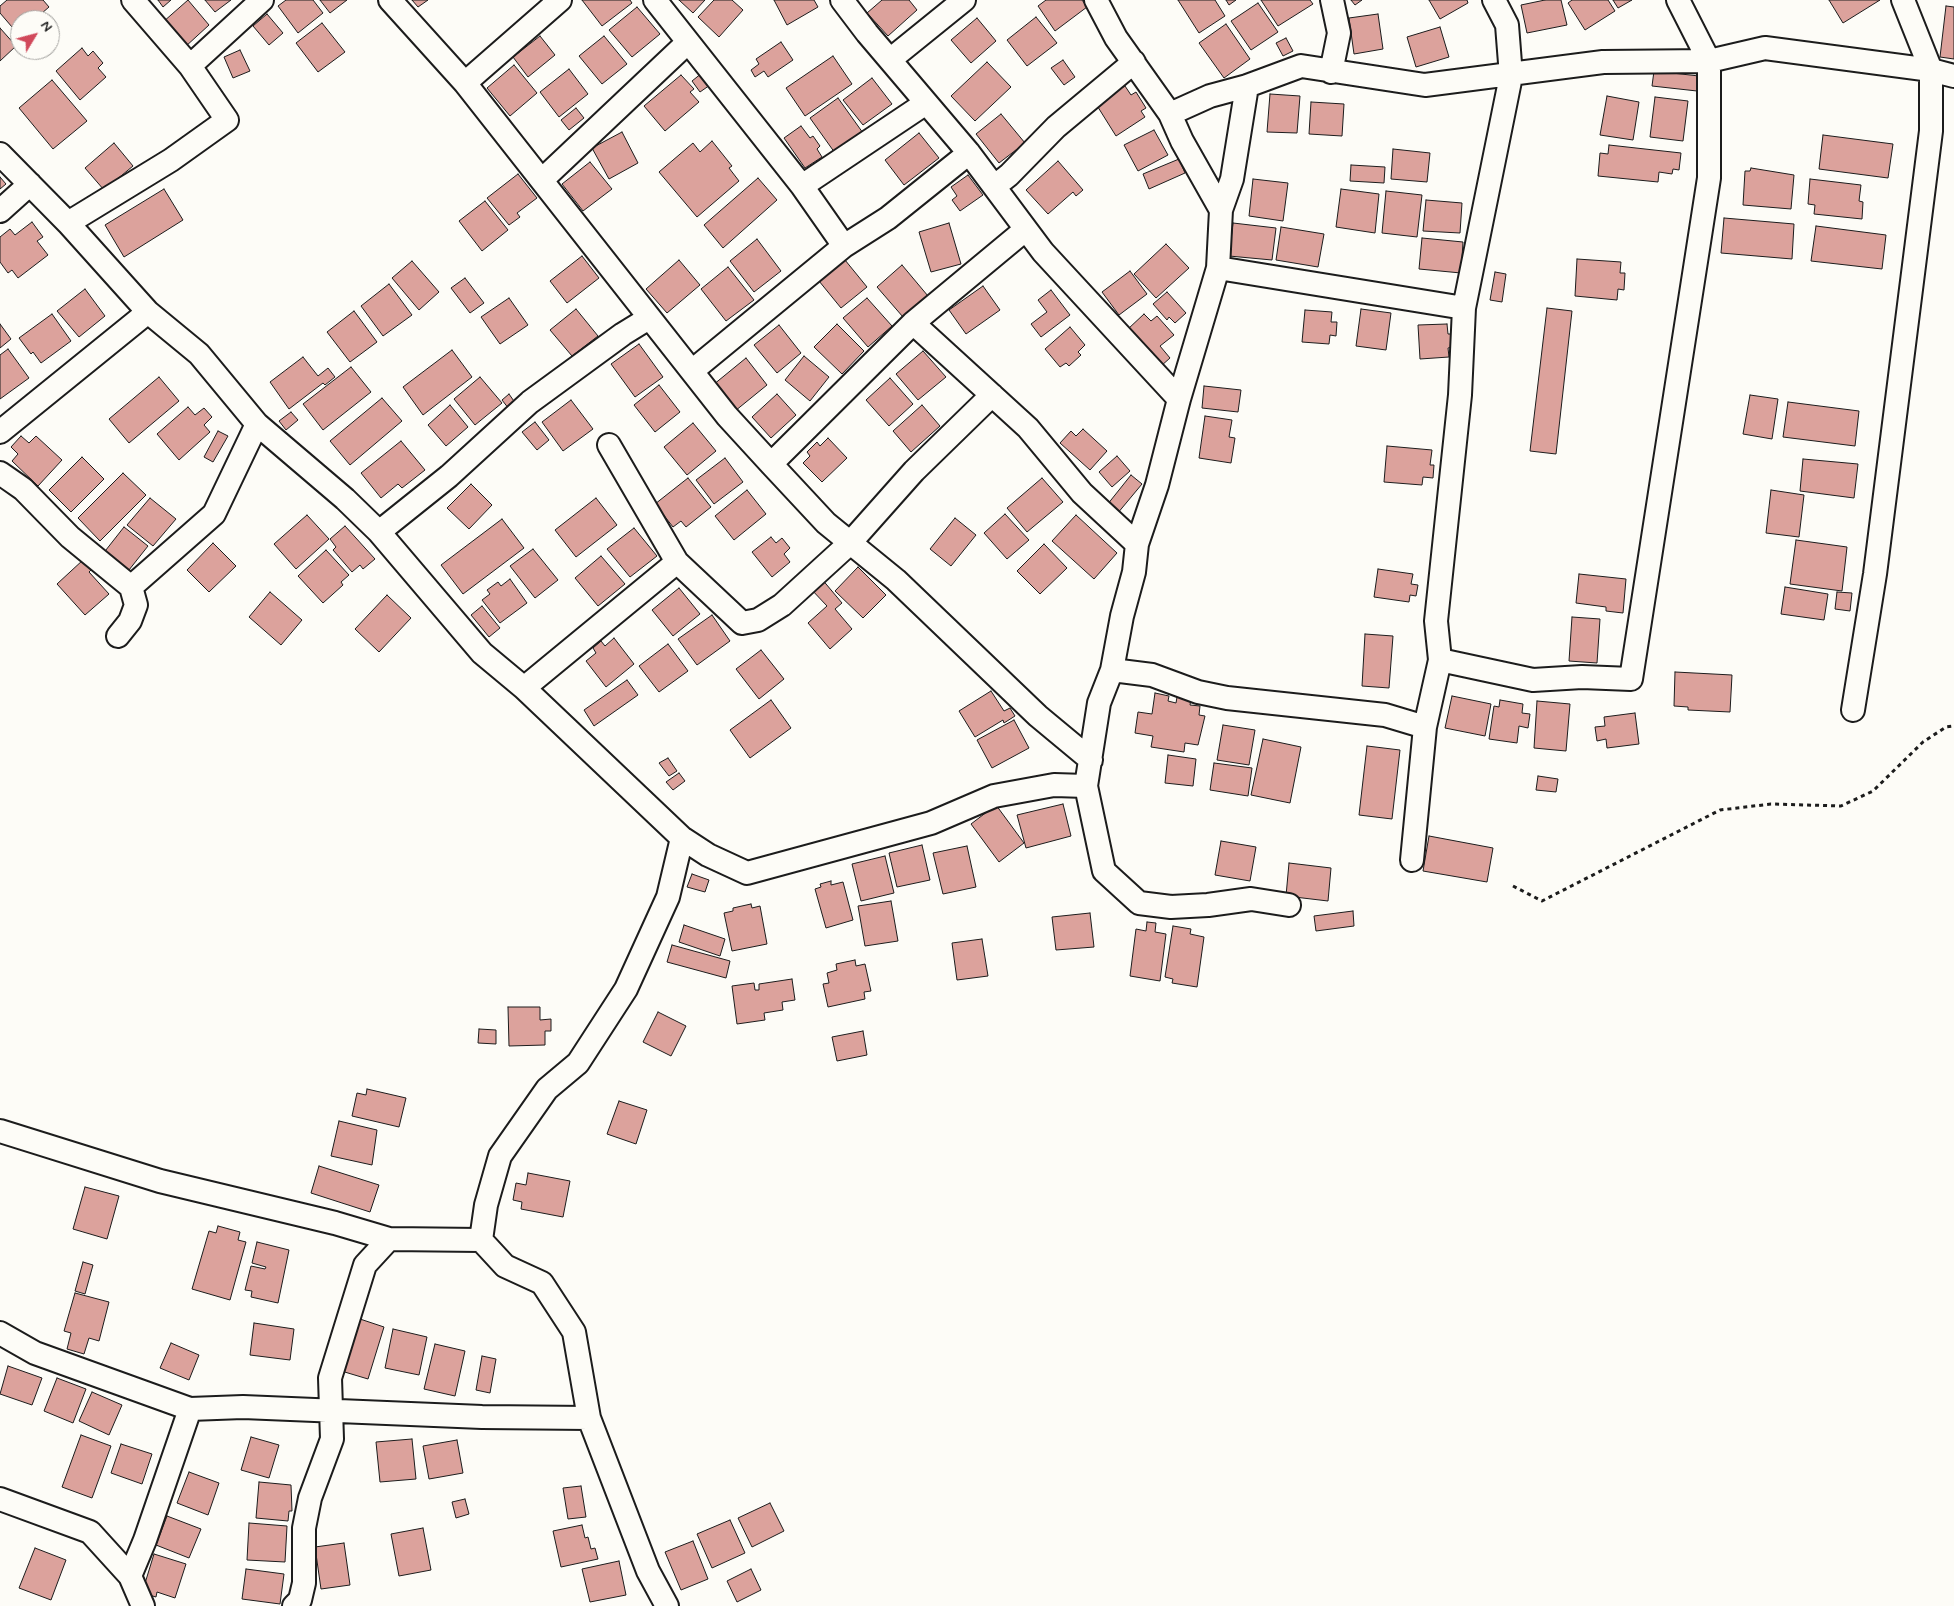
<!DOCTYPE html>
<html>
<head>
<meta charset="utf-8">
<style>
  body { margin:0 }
  #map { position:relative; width:1954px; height:1606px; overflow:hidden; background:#fdfcf7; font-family:Mynerve,sans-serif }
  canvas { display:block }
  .north { position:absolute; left:10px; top:10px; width:50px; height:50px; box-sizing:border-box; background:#fdfcf7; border:1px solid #a3a29f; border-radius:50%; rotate:53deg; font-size:14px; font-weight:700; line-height:20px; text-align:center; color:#1c1c1c }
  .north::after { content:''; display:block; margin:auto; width:18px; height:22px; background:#d1495b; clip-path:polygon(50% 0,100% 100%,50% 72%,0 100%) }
</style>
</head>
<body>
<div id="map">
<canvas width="1954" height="1606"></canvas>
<div class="north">N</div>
</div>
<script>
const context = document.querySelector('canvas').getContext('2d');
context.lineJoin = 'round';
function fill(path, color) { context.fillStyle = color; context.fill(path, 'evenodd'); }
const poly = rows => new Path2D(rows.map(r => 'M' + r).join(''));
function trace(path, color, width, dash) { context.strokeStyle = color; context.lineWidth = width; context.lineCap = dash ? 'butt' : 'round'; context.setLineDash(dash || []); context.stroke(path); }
const building = poly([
  [7,0,43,0,49,7,34,20,20,20,18,34,0,13,0,6,7,0],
  [158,0,171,0,163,7,158,0],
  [188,0,209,25,185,47,163,22,188,0],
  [205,0,231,0,215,12,205,0],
  [286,0,313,0,323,13,298,33,278,6,286,0],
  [320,0,347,0,330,13,320,0],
  [412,0,428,0,418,7,412,0],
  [582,0,630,0,632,3,602,26,582,0],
  [679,0,705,0,693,13,679,0],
  [714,0,732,0,743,10,719,37,698,17,714,0],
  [774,0,814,0,818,7,787,25,774,0],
  [882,0,909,0,917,10,888,36,867,13,882,0],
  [1046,0,1082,0,1087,7,1055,31,1038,6,1046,0],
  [1178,0,1215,0,1225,16,1199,33,1178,0],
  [1226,0,1236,0,1229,5,1226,0],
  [1261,0,1310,0,1313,4,1278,26,1261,0],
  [1351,0,1362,0,1355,5,1351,0],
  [1429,0,1467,0,1468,3,1440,19,1429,0],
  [1545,0,1561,0,1567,25,1527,33,1521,5,1545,0],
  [1572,0,1608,0,1615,11,1585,30,1568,3,1572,0],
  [1613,0,1632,0,1618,8,1613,0],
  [1829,0,1880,0,1843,23,1829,0],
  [1258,3,1278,32,1251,50,1231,21,1258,3],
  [1946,6,1954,7,1954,59,1940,57,1946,6],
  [637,7,660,34,632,57,609,30,637,7],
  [267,14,283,33,269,45,253,26,267,14],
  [1378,14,1383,49,1354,54,1349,18,1378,14],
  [1036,17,1057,43,1027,66,1007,40,1036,17],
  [977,18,996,41,971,63,951,40,977,18],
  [322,23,345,52,318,72,296,43,322,23],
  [1226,24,1250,59,1224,78,1199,43,1226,24],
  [1440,27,1449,57,1416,67,1407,37,1440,27],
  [0,28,16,46,0,61,0,28],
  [540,36,555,55,528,77,513,57,540,36],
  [604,36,627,64,602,84,579,56,604,36],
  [1286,38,1293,51,1283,56,1276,43,1286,38],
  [781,42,793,60,768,77,764,71,755,77,751,70,759,64,756,59,781,42],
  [82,48,88,56,93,51,103,63,98,68,106,77,80,100,56,71,82,48],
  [240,50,250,71,233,78,224,57,240,50],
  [833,56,852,84,805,116,786,88,833,56],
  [1063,60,1075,77,1064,85,1051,68,1063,60],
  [987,62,1011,87,975,121,951,96,987,62],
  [514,65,537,93,510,116,487,88,514,65],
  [569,69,588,94,559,117,540,92,569,69],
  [1654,71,1699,76,1697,91,1652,86,1654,71],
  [702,73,710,85,700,92,692,81,702,73],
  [681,75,694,89,690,92,699,102,665,131,644,106,681,75],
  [872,78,892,104,863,125,843,100,872,78],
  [52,80,87,121,53,149,19,108,52,80],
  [1125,86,1131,95,1136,92,1146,108,1141,111,1145,117,1116,136,1096,104,1125,86],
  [1270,94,1300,96,1297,133,1267,132,1270,94],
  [1607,96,1639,102,1633,140,1600,135,1607,96],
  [1655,97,1688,101,1683,141,1650,137,1655,97],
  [838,98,863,133,835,153,810,118,838,98],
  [1311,102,1344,104,1342,136,1309,134,1311,102],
  [576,108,584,118,569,130,561,120,576,108],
  [1001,114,1025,143,999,163,976,134,1001,114],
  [801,126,810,138,813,136,820,146,817,149,822,157,805,168,784,138,801,126],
  [1154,130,1168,155,1138,171,1124,145,1154,130],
  [622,132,638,163,609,179,592,148,622,132],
  [919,133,939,158,904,185,885,160,919,133],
  [1823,135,1893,144,1888,178,1819,169,1823,135],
  [712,141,732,166,729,168,739,181,697,217,659,172,693,143,700,152,712,141],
  [114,143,133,166,104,190,85,168,114,143],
  [1609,145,1681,153,1679,170,1673,169,1672,174,1659,172,1658,182,1598,176,1600,153,1608,154,1609,145],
  [1393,149,1430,153,1427,182,1391,179,1393,149],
  [1179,159,1185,173,1149,189,1143,174,1179,159],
  [1058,161,1083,190,1076,196,1073,192,1048,214,1026,190,1058,161],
  [590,162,612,189,583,211,562,184,590,162],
  [1351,165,1385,167,1384,183,1350,181,1351,165],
  [1751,168,1794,175,1791,209,1743,205,1745,171,1750,171,1751,168],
  [518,174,537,198,517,213,520,217,509,225,487,198,518,174],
  [968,175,983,195,960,211,952,200,957,196,951,187,968,175],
  [0,177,6,184,0,189,0,177],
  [758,178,777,200,723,248,704,225,758,178],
  [1253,179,1288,183,1283,221,1249,216,1253,179],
  [1810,179,1861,185,1859,201,1863,202,1862,219,1814,214,1815,205,1808,204,1810,179],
  [164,189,183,220,124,257,105,225,164,189],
  [1341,189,1379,194,1375,233,1336,227,1341,189],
  [1386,191,1422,195,1417,237,1382,233,1386,191],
  [1426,200,1462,203,1460,233,1423,231,1426,200],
  [485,201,508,230,482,251,459,221,485,201],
  [1724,218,1794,224,1792,259,1721,253,1724,218],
  [32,222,43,237,37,241,48,255,18,278,12,270,8,273,0,262,0,237,10,229,15,235,32,222],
  [949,223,961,264,931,272,919,232,949,223],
  [1233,223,1276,228,1272,260,1229,256,1233,223],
  [1816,226,1886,235,1882,269,1811,261,1816,226],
  [1281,227,1324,234,1318,267,1276,260,1281,227],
  [1422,238,1463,242,1461,273,1419,269,1422,238],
  [757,239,781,271,754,292,730,261,757,239],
  [1166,244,1189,268,1156,298,1134,274,1166,244],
  [582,256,599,278,567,303,550,281,582,256],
  [1577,259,1621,262,1620,273,1625,273,1624,290,1618,289,1617,300,1575,296,1577,259],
  [679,260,700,285,667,313,646,289,679,260],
  [845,260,867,287,841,308,819,281,845,260],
  [412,261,439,292,419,310,392,278,412,261],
  [902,265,928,296,903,317,877,287,902,265],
  [728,267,754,300,726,321,701,289,728,267],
  [1130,271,1147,294,1119,315,1102,292,1130,271],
  [1495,272,1506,274,1502,302,1490,300,1495,272],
  [465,278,484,303,470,313,451,288,465,278],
  [389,284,412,315,383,336,361,306,389,284],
  [983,286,1000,310,966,334,949,310,983,286],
  [85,289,105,316,79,337,57,311,85,289],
  [1051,290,1070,315,1041,337,1031,324,1047,312,1038,300,1051,290],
  [1167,292,1186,313,1175,323,1169,317,1167,320,1153,304,1167,292],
  [509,298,528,325,500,344,481,317,509,298],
  [867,298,892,326,868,347,843,318,867,298],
  [1547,308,1572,311,1556,454,1530,451,1547,308],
  [576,309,598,336,572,356,550,330,576,309],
  [1361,309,1391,313,1386,350,1356,346,1361,309],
  [1305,310,1332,312,1331,322,1337,322,1336,336,1330,335,1329,344,1302,342,1305,310],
  [354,311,377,342,350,362,327,332,354,311],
  [52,314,71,341,41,363,33,352,31,354,19,338,52,314],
  [1144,314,1151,321,1157,316,1174,335,1160,346,1170,358,1161,366,1128,329,1144,314],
  [0,324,11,339,0,348,0,324],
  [837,324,864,351,842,374,814,347,837,324],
  [1447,324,1448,334,1451,334,1452,347,1448,348,1449,357,1420,359,1418,325,1447,324],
  [779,325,801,353,777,373,754,345,779,325],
  [1070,327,1085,345,1078,352,1081,355,1069,366,1066,363,1060,367,1045,349,1070,327],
  [639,344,663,377,635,397,611,364,639,344],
  [8,349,29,378,0,399,0,355,8,349],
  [452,350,472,377,423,415,403,387,452,350],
  [923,351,946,377,918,400,896,374,923,351],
  [804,356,829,377,810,401,785,380,804,356],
  [303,357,318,376,328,368,335,377,325,385,323,383,289,409,270,382,303,357],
  [746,358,767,385,735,411,713,385,746,358],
  [351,367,371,392,323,430,303,404,351,367],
  [159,377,179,401,129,443,109,419,159,377],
  [480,377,502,403,475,425,454,399,480,377],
  [890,378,913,404,889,426,866,400,890,378],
  [659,385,680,412,655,432,634,405,659,385],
  [1204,386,1241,390,1238,412,1202,408,1204,386],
  [509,394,516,404,509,409,502,400,509,394],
  [777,394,796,415,771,438,752,417,777,394],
  [1750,395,1778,399,1772,439,1743,434,1750,395],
  [382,398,402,421,350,465,330,441,382,398],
  [571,400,593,429,563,451,542,422,571,400],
  [1788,402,1859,411,1855,446,1783,437,1788,402],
  [450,405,468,427,446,446,428,425,450,405],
  [922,405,940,426,911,452,893,431,922,405],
  [188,407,195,415,204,408,212,417,204,425,210,432,179,460,157,434,188,407],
  [291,412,298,420,286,430,279,421,291,412],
  [1205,416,1232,420,1229,437,1235,438,1231,463,1199,458,1205,416],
  [535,422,549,440,537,450,522,432,535,422],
  [693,423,716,451,687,475,664,447,693,423],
  [1083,429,1107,451,1090,470,1060,443,1071,431,1076,436,1083,429],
  [218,431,228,436,213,462,204,457,218,431],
  [21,436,29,443,36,436,62,460,38,486,12,461,18,454,11,447,21,436],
  [828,438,847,458,822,482,803,463,810,456,807,452,817,442,820,446,828,438],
  [401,441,425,470,402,488,398,484,381,498,361,473,401,441],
  [1387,446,1432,450,1430,465,1434,465,1433,478,1423,477,1422,485,1384,482,1387,446],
  [1117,456,1130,471,1112,487,1099,472,1117,456],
  [82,457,104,479,71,512,49,490,82,457],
  [725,458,743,482,714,504,696,480,725,458],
  [1803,459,1858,464,1854,498,1800,491,1803,459],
  [123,473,146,495,100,541,78,518,123,473],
  [1131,475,1142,484,1117,514,1107,505,1131,475],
  [688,478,711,507,686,527,681,521,673,527,655,504,688,478],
  [1042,478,1063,502,1027,532,1007,508,1042,478],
  [471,484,492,505,469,529,447,508,471,484],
  [747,490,766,514,734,540,715,516,747,490],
  [1771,490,1804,495,1799,537,1766,533,1771,490],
  [150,498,176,519,153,546,127,525,150,498],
  [596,498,617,525,576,557,555,530,596,498],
  [1005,514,1029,540,1007,559,984,533,1005,514],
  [307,515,329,539,296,569,274,544,307,515],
  [1076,515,1117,553,1094,579,1052,541,1076,515],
  [955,518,976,535,951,566,930,549,955,518],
  [502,519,524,548,463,594,441,565,502,519],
  [345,526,375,559,363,569,360,565,352,572,333,550,336,547,330,539,345,526],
  [124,527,148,546,125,575,102,555,124,527],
  [634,528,657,556,630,577,607,549,634,528],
  [771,537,776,543,782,538,790,548,784,554,790,562,772,577,752,552,771,537],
  [1796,540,1847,547,1842,591,1790,584,1796,540],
  [213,543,236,566,209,592,187,570,213,543],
  [1044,544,1067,568,1040,594,1017,571,1044,544],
  [533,549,558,580,535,598,510,566,533,549],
  [326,550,349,575,341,582,343,585,323,603,298,576,326,550],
  [601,556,625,584,598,606,575,578,601,556],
  [83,560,91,570,89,572,109,594,85,615,57,584,83,560],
  [858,567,886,595,863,618,835,591,858,567],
  [1378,569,1413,574,1411,584,1418,585,1416,596,1410,595,1409,602,1374,597,1378,569],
  [1579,574,1626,579,1623,613,1606,611,1606,607,1576,603,1579,574],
  [821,578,842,603,835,609,852,629,830,649,808,623,827,606,810,588,821,578],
  [510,579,527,603,500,623,482,600,490,594,487,590,498,582,501,586,510,579],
  [1785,587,1828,594,1824,620,1781,614,1785,587],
  [679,588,700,614,673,636,652,610,679,588],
  [270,592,302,620,281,645,249,617,270,592],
  [1837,592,1852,593,1850,611,1835,609,1837,592],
  [387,595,411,618,379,652,355,629,387,595],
  [482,606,500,628,489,637,471,615,482,606],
  [712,615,730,641,697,665,678,639,712,615],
  [1572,617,1600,619,1597,663,1569,661,1572,617],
  [1365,634,1393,636,1389,688,1362,686,1365,634],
  [614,638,634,664,606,687,586,661,596,653,593,648,601,641,605,646,614,638],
  [668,644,688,671,659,692,639,666,668,644],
  [761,650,784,679,759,699,736,669,761,650],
  [1675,672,1732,675,1730,712,1688,710,1688,707,1674,706,1675,672],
  [627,680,638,695,594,726,584,710,627,680],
  [991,691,1004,711,1010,708,1015,716,1004,723,1003,720,975,737,959,711,991,691],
  [1155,693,1169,696,1168,701,1176,703,1177,697,1191,699,1190,705,1200,706,1199,715,1205,716,1198,745,1185,743,1184,752,1151,747,1153,736,1135,733,1138,712,1152,714,1155,693],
  [1452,696,1491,704,1485,736,1445,728,1452,696],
  [771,700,791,728,750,758,730,730,771,700],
  [1500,700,1523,704,1522,713,1530,714,1528,728,1519,726,1517,743,1489,739,1494,706,1499,707,1500,700],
  [1537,701,1570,704,1566,751,1534,748,1537,701],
  [1635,713,1639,744,1607,748,1606,739,1597,741,1595,727,1605,726,1604,717,1635,713],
  [1014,720,1029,748,992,768,977,740,1014,720],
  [1223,725,1255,730,1249,765,1217,760,1223,725],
  [1263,739,1301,747,1290,803,1251,795,1263,739],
  [1367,746,1400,750,1392,819,1359,815,1367,746],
  [1168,755,1196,759,1193,786,1165,783,1168,755],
  [668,758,677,771,669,776,659,763,668,758],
  [1214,763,1252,768,1248,796,1210,790,1214,763],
  [679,773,685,781,673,790,666,782,679,773],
  [1538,776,1558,779,1556,792,1536,790,1538,776],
  [1063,804,1071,836,1026,848,1017,815,1063,804],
  [996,805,1024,843,999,862,971,824,996,805],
  [1429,836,1493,848,1487,882,1423,871,1429,836],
  [1221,841,1256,847,1250,881,1215,875,1221,841],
  [922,845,930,880,897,887,889,853,922,845],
  [967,846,976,887,943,894,933,853,967,846],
  [885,856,894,893,861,901,852,864,885,856],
  [1289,863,1331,868,1328,901,1286,896,1289,863],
  [692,874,709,880,705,892,687,887,692,874],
  [831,881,831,885,843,882,853,920,826,928,815,889,821,887,820,884,831,881],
  [891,901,898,941,865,946,858,906,891,901],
  [751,904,752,908,760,906,767,944,732,951,724,913,733,911,733,908,751,904],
  [1353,911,1354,926,1316,931,1314,916,1353,911],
  [1090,913,1094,947,1056,950,1052,917,1090,913],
  [1147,922,1156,923,1155,932,1166,934,1160,981,1130,976,1136,929,1146,931,1147,922],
  [684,925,725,939,720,956,679,942,684,925],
  [1173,926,1191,929,1190,934,1204,937,1197,987,1172,983,1173,979,1165,977,1173,926],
  [982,939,988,976,957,980,952,943,982,939],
  [672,945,730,961,726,978,667,962,672,945],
  [855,960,856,966,865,964,871,991,864,992,865,999,828,1007,823,984,829,983,827,973,837,970,836,964,855,960],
  [792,979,795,1000,782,1002,783,1010,764,1013,765,1020,737,1024,732,986,754,983,755,990,759,990,759,984,792,979],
  [508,1007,540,1007,540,1020,551,1019,551,1031,545,1031,545,1045,509,1046,508,1007],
  [658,1012,686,1026,671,1056,643,1042,658,1012],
  [479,1029,496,1030,496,1044,478,1043,479,1029],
  [863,1031,867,1055,837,1061,832,1037,863,1031],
  [367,1089,406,1098,399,1127,352,1116,357,1093,366,1095,367,1089],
  [619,1101,647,1110,636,1144,607,1134,619,1101],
  [339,1121,377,1130,372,1165,331,1156,339,1121],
  [319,1166,379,1185,370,1212,311,1193,319,1166],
  [528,1173,570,1181,563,1217,521,1209,522,1202,513,1200,516,1183,526,1185,528,1173],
  [85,1187,119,1196,107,1239,73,1229,85,1187],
  [218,1226,240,1232,238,1240,246,1242,230,1300,192,1289,209,1231,216,1233,218,1226],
  [257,1242,289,1250,278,1303,251,1297,252,1291,245,1290,251,1266,265,1269,266,1267,252,1263,257,1242],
  [83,1262,93,1265,85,1294,75,1291,83,1262],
  [75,1293,109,1302,99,1341,89,1338,84,1354,67,1349,71,1333,64,1331,75,1293],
  [354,1317,384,1327,368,1379,338,1370,354,1317],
  [254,1323,294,1329,290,1360,250,1355,254,1323],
  [393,1329,427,1337,419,1375,385,1368,393,1329],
  [171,1343,199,1355,189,1380,160,1368,171,1343],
  [435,1344,465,1351,455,1396,424,1389,435,1344],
  [482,1356,496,1359,490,1393,476,1390,482,1356],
  [8,1366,42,1378,32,1405,0,1394,8,1366],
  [57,1378,86,1389,73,1423,44,1411,57,1378],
  [92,1392,122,1405,109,1435,79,1421,92,1392],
  [81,1435,111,1446,92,1498,62,1487,81,1435],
  [251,1437,279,1445,269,1478,241,1470,251,1437],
  [412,1439,416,1479,380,1482,376,1442,412,1439],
  [457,1440,463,1473,429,1479,423,1446,457,1440],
  [121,1444,152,1454,142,1484,111,1473,121,1444],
  [189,1472,219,1483,208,1515,177,1503,189,1472],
  [259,1482,291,1485,292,1511,289,1511,288,1521,256,1518,259,1482],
  [581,1486,586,1517,568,1519,563,1488,581,1486],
  [465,1499,469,1514,456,1518,452,1502,465,1499],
  [770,1503,784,1531,752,1547,738,1518,770,1503],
  [167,1516,201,1529,189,1558,156,1545,167,1516],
  [730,1520,745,1553,712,1568,697,1534,730,1520],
  [249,1523,287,1526,285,1562,247,1560,249,1523],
  [582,1525,585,1538,588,1537,591,1549,595,1548,598,1559,561,1567,553,1531,582,1525],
  [423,1528,431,1570,399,1576,391,1534,423,1528],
  [693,1541,708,1579,681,1590,665,1552,693,1541],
  [344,1543,350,1585,321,1589,315,1547,344,1543],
  [35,1548,66,1560,51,1600,19,1588,35,1548],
  [154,1554,186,1564,175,1598,157,1592,156,1597,142,1593,154,1554],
  [619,1561,626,1595,590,1602,582,1569,619,1561],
  [246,1569,284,1574,280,1604,242,1599,246,1569],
  [751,1569,761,1590,737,1602,727,1581,751,1569]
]);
const path = poly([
  [1513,886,1542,901,1720,810,1771,804,1841,806,1873,791,1923,742,1946,727,1954,726]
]);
const street = poly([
  [390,0,465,83,727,416,771,464,826,523,896,580,1038,716,1091,760],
  [655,0,802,186,844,246],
  [842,0,867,33,969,153,1043,252,1179,399],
  [1096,0,1116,38,1170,114,1182,141,1221,210],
  [891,59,964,0],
  [190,66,262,0],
  [1331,72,1339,33,1332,0],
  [465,83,560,0],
  [1247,86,1232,179,1221,210,1218,268,1179,399,1157,485,1137,544,1134,572,1122,616,1112,670,1099,703,1086,786,1104,871,1139,903,1171,907,1208,905,1251,899,1289,905],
  [1170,114,1210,96,1247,86,1301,66,1425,85,1603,62,1709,61,1765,48,1931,70,1954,76],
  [0,154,68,223,148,312,199,354,257,424,345,499,379,532,482,653,524,688,682,838,708,855,747,873,931,823,994,796,1054,785,1086,786],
  [543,179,687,43],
  [802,186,926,103],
  [995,186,1009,175,1056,127,1134,62],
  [0,211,30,184],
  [68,223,171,160,227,120,190,66,133,0],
  [1218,268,1464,308],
  [913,323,1028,428,1082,493,1137,544],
  [692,371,844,246,888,218,969,153],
  [0,432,148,312],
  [609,445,677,562,742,623,758,620,782,605,850,543,914,471,992,395],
  [771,464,913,323,1025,230],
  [0,473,23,489,70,537,131,587,136,605,130,621,118,636],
  [379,532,449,476,530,402,623,334,649,318],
  [131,587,214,514,257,424],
  [1440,660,1533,680,1582,677,1631,679,1709,178,1709,61,1678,0],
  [1112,670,1152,675,1198,692,1227,698,1385,715,1425,727],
  [524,688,677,562],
  [1853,710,1875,574,1931,131,1931,70,1903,0],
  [1412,860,1425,727,1440,660,1436,621,1460,395,1464,308,1511,76,1507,25,1494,0],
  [0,1131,160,1181,335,1223,389,1239,481,1240],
  [0,1333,35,1353,190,1409,243,1407,482,1417,589,1418],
  [0,1499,90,1532,130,1576,143,1606],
  [130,1576,145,1540,190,1409],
  [294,1606,300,1600,304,1583,304,1528,310,1498,332,1439,330,1378,365,1265,389,1239],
  [667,1606,648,1571,589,1418,574,1332,542,1283,505,1266,481,1240,486,1205,500,1156,547,1089,578,1063,626,989,668,897,682,838]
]);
fill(building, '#dca29c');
trace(building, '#1c1c1c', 1);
trace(street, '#1c1c1c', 26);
trace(path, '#1c1c1c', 3, [4, 4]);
trace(street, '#fdfcf7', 22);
</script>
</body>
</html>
